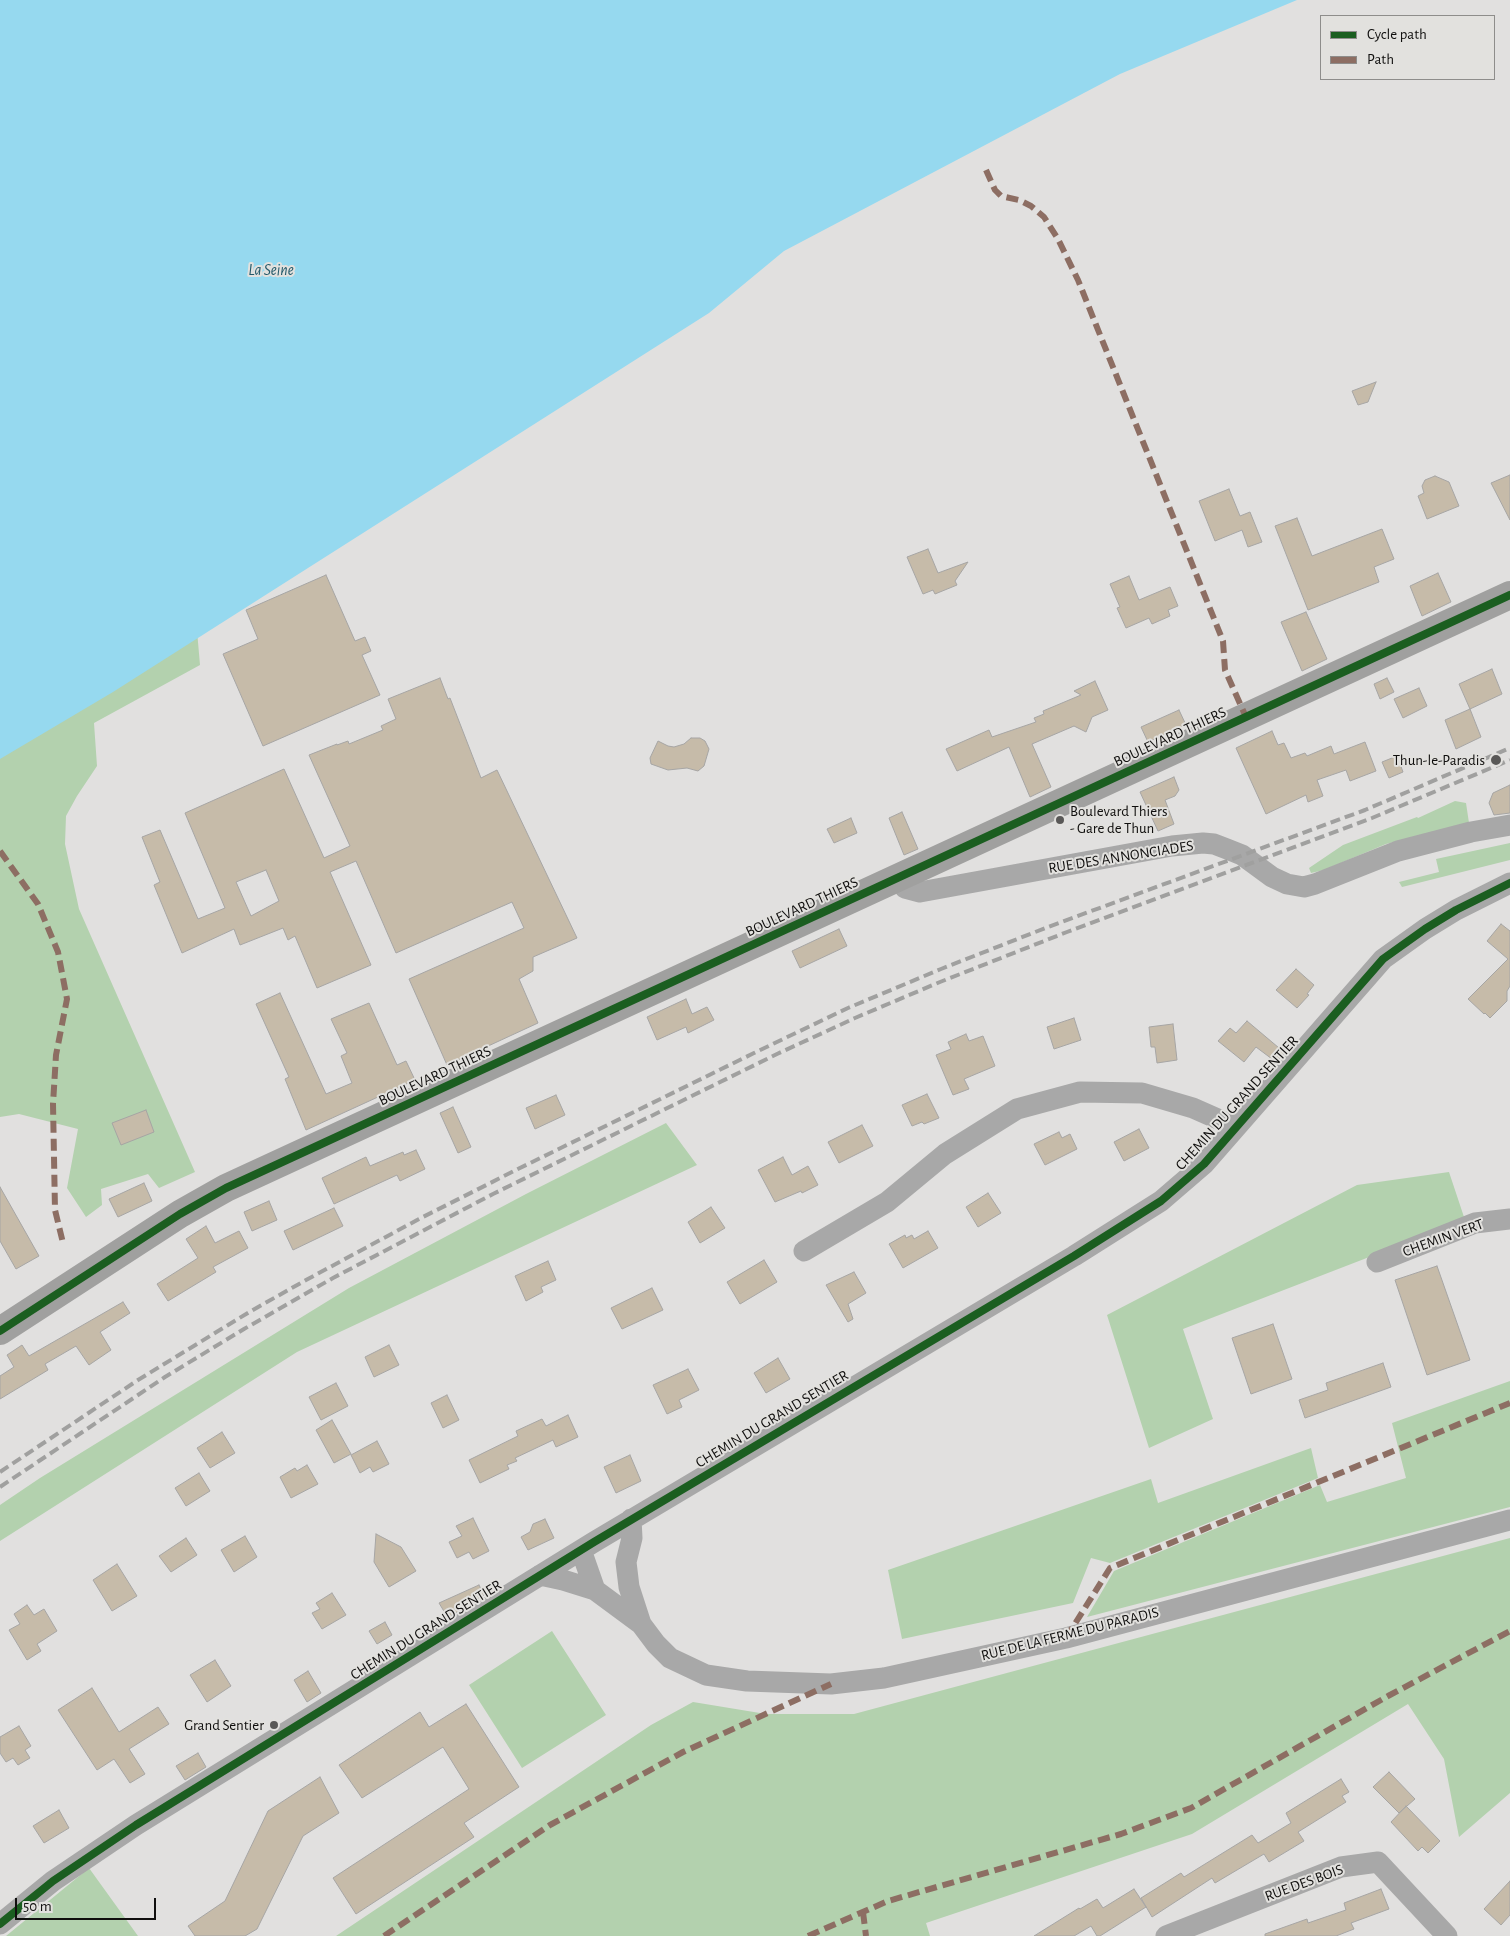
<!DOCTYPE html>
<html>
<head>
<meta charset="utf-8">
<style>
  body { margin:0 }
  #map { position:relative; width:1510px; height:1936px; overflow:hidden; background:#e1e0df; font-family:"Alegreya Sans",sans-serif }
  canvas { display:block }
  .legend { position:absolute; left:1320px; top:15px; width:175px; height:65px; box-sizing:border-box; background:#e2e1de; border:1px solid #8e8d8b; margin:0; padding:6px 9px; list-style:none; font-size:15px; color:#100f0e }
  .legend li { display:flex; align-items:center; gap:10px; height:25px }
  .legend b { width:25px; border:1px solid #8e8d8b }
  .scale { position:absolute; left:15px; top:1898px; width:141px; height:22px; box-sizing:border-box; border:2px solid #100f0e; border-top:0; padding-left:6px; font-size:15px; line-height:18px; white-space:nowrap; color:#100f0e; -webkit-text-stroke:4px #e2e1de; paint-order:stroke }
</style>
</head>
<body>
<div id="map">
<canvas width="1510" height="1936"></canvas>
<ul class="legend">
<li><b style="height:6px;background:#1b5e20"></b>Cycle path</li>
<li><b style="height:6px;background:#8d6e63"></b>Path</li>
</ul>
<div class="scale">50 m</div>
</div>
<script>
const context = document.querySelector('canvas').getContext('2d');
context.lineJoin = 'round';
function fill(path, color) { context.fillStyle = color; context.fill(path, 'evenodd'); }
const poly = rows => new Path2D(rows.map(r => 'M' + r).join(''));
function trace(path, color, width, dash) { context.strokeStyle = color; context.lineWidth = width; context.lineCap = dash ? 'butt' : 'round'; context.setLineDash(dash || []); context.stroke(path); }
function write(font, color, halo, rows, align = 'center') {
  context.font = font + ' "Alegreya Sans",sans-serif'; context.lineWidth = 4; context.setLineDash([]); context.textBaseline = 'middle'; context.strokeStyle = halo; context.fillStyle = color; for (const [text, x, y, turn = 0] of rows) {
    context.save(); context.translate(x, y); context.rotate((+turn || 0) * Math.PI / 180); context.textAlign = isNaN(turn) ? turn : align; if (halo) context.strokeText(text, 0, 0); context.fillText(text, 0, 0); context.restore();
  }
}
const green = poly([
  [196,619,200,665,94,723,97,766,77,796,66,816,65,844,79,909,195,1172,159,1188,148,1174,101,1189,102,1205,86,1217,67,1188,78,1129,19,1114,0,1117,0,738],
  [1455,801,1466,803,1469,823,1386,844,1324,870,1311,873,1309,868,1343,845,1417,817,1418,818],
  [1510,843,1510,860,1402,887,1399,882,1439,872,1436,859],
  [666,1123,697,1165,297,1352,0,1541,0,1505,40,1478,349,1288,526,1194],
  [1449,1172,1465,1220,1183,1329,1213,1419,1149,1448,1107,1315,1357,1185],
  [1510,1381,1510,1507,1087,1617,1114,1571,1320,1485,1327,1502,1406,1478,1392,1423],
  [1311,1448,1318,1478,1110,1563,1091,1558,1073,1603,902,1639,888,1570,1151,1479,1158,1503],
  [1510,1538,1510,1793,1459,1837,1444,1759,1408,1704,1192,1834,926,1923,930,1936,336,1936,651,1725,693,1702,766,1714,854,1714],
  [552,1631,606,1715,522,1768,469,1685],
  [89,1868,138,1936,6,1936]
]);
const water = poly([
  [0,0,1297,0,1120,74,784,251,709,313,113,692,0,759]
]);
const building = poly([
  [1376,382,1368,402,1358,405,1352,391,1376,382],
  [1510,475,1510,520,1491,483,1510,475],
  [1435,476,1449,482,1459,506,1427,519,1418,496,1424,493,1422,486,1425,480,1435,476],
  [1229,489,1240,516,1250,512,1262,542,1248,547,1242,530,1215,541,1199,501,1229,489],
  [1297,518,1312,556,1382,529,1394,559,1374,567,1379,582,1308,610,1275,526,1297,518],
  [928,549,938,573,968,562,955,581,957,585,935,594,933,590,923,594,907,557,928,549],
  [1438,573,1451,602,1422,616,1410,586,1438,573],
  [326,575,355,641,365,637,371,651,362,655,380,695,263,746,223,654,258,639,246,610,326,575],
  [1129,576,1139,600,1170,587,1178,606,1168,610,1170,616,1152,624,1149,618,1126,628,1117,608,1120,607,1110,584,1129,576],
  [1306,612,1327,659,1302,671,1281,622,1306,612],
  [1492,669,1502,694,1470,709,1459,684,1492,669],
  [440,678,448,699,450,698,481,778,497,770,577,938,533,957,533,971,519,979,538,1023,447,1065,409,979,524,928,512,902,396,953,356,861,330,872,371,965,317,988,295,936,288,940,283,928,240,945,234,929,182,953,154,885,160,882,142,837,160,830,198,919,225,908,185,813,284,769,324,858,350,846,309,755,337,744,337,745,348,741,349,744,383,730,381,726,396,719,388,699,440,678],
  [266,870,279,901,251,916,236,882,266,870],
  [1387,678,1394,692,1380,699,1374,684,1387,678],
  [1095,681,1108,710,1092,717,1086,732,1074,726,1032,744,1051,787,1030,797,1009,747,957,771,946,749,989,730,992,737,1036,722,1034,718,1044,714,1043,711,1081,695,1074,691,1095,681],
  [1419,688,1427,706,1403,718,1394,699,1419,688],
  [1470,709,1481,737,1456,749,1445,720,1470,709],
  [1179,710,1186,725,1148,742,1141,727,1179,710],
  [1272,731,1278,745,1284,743,1291,758,1305,753,1307,756,1331,746,1334,754,1365,742,1376,771,1350,781,1346,770,1317,780,1323,796,1308,802,1306,795,1266,814,1236,748,1272,731],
  [691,738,700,738,705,741,709,749,704,766,698,771,687,768,668,770,651,764,650,758,658,741,668,746,674,747,684,744,691,738],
  [1397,756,1403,772,1389,778,1382,762,1397,756],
  [1174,777,1179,790,1175,796,1165,800,1174,824,1158,831,1140,792,1174,777],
  [1510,785,1510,813,1494,815,1489,803,1493,793,1510,785],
  [902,812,918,849,904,855,889,818,902,812],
  [851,818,857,833,834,843,827,829,851,818],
  [1501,924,1510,931,1510,986,1507,991,1507,1001,1490,1018,1485,1013,1484,1014,1468,999,1508,959,1487,941,1501,924],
  [839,929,847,946,800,968,792,951,839,929],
  [1296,969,1314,985,1307,994,1309,995,1297,1008,1276,990,1296,969],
  [280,993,326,1094,352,1083,341,1056,347,1053,331,1019,369,1003,397,1065,406,1061,415,1080,306,1130,285,1079,289,1077,256,1004,280,993],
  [686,999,692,1014,707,1007,714,1020,688,1033,686,1027,657,1040,647,1017,686,999],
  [1074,1018,1081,1040,1054,1049,1047,1027,1074,1018],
  [1247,1021,1285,1053,1276,1062,1256,1047,1244,1062,1218,1041,1230,1028,1236,1033,1247,1021],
  [1173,1024,1177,1060,1157,1063,1155,1047,1151,1047,1149,1027,1173,1024],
  [966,1034,969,1041,983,1036,995,1066,964,1079,969,1089,953,1095,936,1055,951,1049,948,1042,966,1034],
  [927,1094,939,1118,924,1124,922,1122,912,1126,902,1105,927,1094],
  [556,1095,565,1115,535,1129,526,1108,556,1095],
  [453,1107,471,1147,458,1153,440,1113,453,1107],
  [146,1110,154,1132,121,1145,112,1123,146,1110],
  [862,1125,873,1146,839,1163,828,1142,862,1125],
  [1139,1129,1149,1148,1124,1161,1114,1142,1139,1129],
  [1059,1132,1062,1138,1070,1134,1077,1149,1045,1165,1034,1144,1059,1132],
  [416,1150,425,1169,400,1181,397,1175,334,1204,322,1178,366,1157,370,1166,403,1152,404,1155,416,1150],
  [783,1157,792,1175,808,1166,818,1185,802,1193,801,1191,775,1202,758,1170,783,1157],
  [144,1183,152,1201,118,1217,109,1199,144,1183],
  [0,1187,39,1256,16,1269,0,1241,0,1187],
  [988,1193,1001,1213,978,1227,966,1207,988,1193],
  [269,1201,277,1220,252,1231,244,1212,269,1201],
  [711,1207,725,1228,700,1243,688,1222,711,1207],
  [334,1208,343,1226,293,1250,284,1231,334,1208],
  [206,1226,215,1243,239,1231,248,1248,213,1267,216,1272,168,1301,157,1284,198,1258,186,1239,206,1226],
  [928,1231,938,1248,903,1268,889,1244,905,1235,906,1238,912,1235,914,1239,928,1231],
  [764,1260,777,1282,740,1304,727,1282,764,1260],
  [548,1261,556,1280,541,1287,543,1292,526,1301,515,1276,548,1261],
  [1437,1266,1470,1360,1427,1375,1395,1280,1437,1266],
  [854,1272,866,1293,848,1304,853,1319,848,1322,826,1285,854,1272],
  [652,1288,663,1310,622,1329,611,1308,652,1288],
  [123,1302,130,1313,100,1332,111,1350,89,1365,76,1346,45,1364,48,1370,0,1399,0,1376,14,1367,7,1355,22,1345,29,1356,123,1302],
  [1273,1324,1292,1379,1251,1394,1232,1338,1273,1324],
  [389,1345,399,1365,374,1377,365,1357,389,1345],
  [778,1358,790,1379,766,1393,754,1373,778,1358],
  [1383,1363,1391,1387,1305,1418,1299,1400,1328,1390,1326,1383,1383,1363],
  [688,1369,699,1390,679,1400,682,1407,667,1414,653,1385,688,1369],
  [336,1383,348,1406,321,1420,309,1397,336,1383],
  [447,1395,459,1420,443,1428,431,1403,447,1395],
  [568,1415,578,1437,556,1447,553,1440,515,1458,517,1461,507,1465,509,1469,480,1483,469,1460,518,1436,516,1431,542,1419,546,1426,568,1415],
  [332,1420,351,1454,334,1463,316,1430,332,1420],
  [222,1432,235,1453,210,1468,197,1448,222,1432],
  [377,1441,389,1464,373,1472,370,1467,360,1473,351,1455,377,1441],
  [630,1455,641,1481,616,1493,604,1467,630,1455],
  [307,1465,318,1484,291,1498,280,1477,295,1468,297,1471,307,1465],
  [199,1473,210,1491,186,1506,175,1488,199,1473],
  [473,1518,489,1551,473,1559,469,1552,457,1558,449,1542,462,1536,456,1526,473,1518],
  [545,1519,554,1538,528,1550,521,1537,530,1532,533,1524,545,1519],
  [376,1534,401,1547,416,1571,389,1587,374,1562,376,1534],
  [245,1536,257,1557,234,1572,221,1550,245,1536],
  [186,1538,197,1555,171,1572,159,1556,186,1538],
  [117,1564,137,1596,112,1611,93,1580,117,1564],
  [479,1585,484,1595,448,1618,439,1603,479,1585],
  [332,1593,346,1615,322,1629,312,1613,320,1609,316,1603,332,1593],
  [27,1605,34,1615,44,1609,57,1631,37,1644,41,1651,27,1660,9,1630,20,1624,14,1614,27,1605],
  [385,1622,392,1635,377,1644,369,1631,385,1622],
  [215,1660,231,1686,207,1702,190,1675,215,1660],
  [308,1671,321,1693,307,1702,294,1680,308,1671],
  [92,1688,119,1732,158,1707,169,1724,129,1749,145,1774,130,1783,114,1759,97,1770,58,1710,92,1688],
  [466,1704,519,1787,464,1823,474,1837,356,1914,333,1878,469,1789,443,1747,362,1798,339,1765,420,1712,429,1727,466,1704],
  [19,1726,31,1746,25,1750,30,1758,18,1765,13,1758,6,1762,0,1753,0,1737,19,1726],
  [198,1753,206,1767,185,1780,176,1766,198,1753],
  [1389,1772,1415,1799,1399,1813,1373,1787,1389,1772],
  [320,1777,339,1813,303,1836,257,1929,245,1936,195,1936,188,1926,225,1901,268,1811,320,1777],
  [1341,1779,1349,1792,1342,1796,1346,1802,1298,1832,1304,1841,1269,1862,1264,1854,1215,1883,1212,1878,1152,1917,1141,1898,1181,1873,1184,1877,1252,1835,1258,1843,1291,1823,1286,1813,1341,1779],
  [1406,1806,1440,1841,1428,1853,1422,1847,1418,1851,1391,1822,1406,1806],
  [59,1810,69,1828,44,1843,33,1826,59,1810],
  [1510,1881,1510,1915,1501,1925,1484,1909,1510,1881],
  [1134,1889,1146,1907,1100,1936,1097,1936,1091,1926,1074,1936,1034,1936,1079,1908,1080,1909,1097,1899,1103,1908,1134,1889],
  [1381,1889,1389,1909,1351,1923,1354,1929,1336,1936,1265,1936,1265,1934,1307,1919,1308,1923,1346,1910,1344,1903,1381,1889]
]);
const street = poly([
  [899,877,905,888,920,892,1172,846,1203,843,1214,844,1227,849,1242,855,1272,877,1287,884,1304,887,1315,884,1398,851,1471,832,1510,825],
  [804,1251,887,1202,945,1154,1017,1109,1080,1092,1142,1093,1193,1108,1236,1127],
  [1377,1262,1475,1223,1510,1219],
  [631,1519,632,1538,626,1562,629,1587,641,1624],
  [581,1550,595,1590],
  [540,1575,563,1580,595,1590,641,1624,656,1644,670,1658,706,1675,747,1681,831,1684,884,1678,1066,1638,1510,1520],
  [0,1924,53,1881,136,1825,594,1542,1074,1256,1161,1201,1204,1164,1383,959,1425,929,1456,910,1510,883],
  [1166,1936,1341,1867,1378,1862,1447,1936]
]);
const primary = poly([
  [0,1331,180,1214,226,1188,1510,595]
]);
const rail = poly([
  [0,1472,138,1380,251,1311,306,1280,419,1219,516,1170,754,1053,848,1008,941,969,1048,927,1365,810,1510,748],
  [0,1487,165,1377,244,1329,333,1278,493,1194,777,1054,855,1018,940,982,1067,932,1372,818,1510,760]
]);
const quiet = poly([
  [986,170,995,190,1001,196,1019,200,1031,206,1044,217,1058,239,1078,280,1223,641,1225,670,1246,717],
  [0,851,38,904,58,952,67,999,56,1055,53,1104,55,1210,63,1243],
  [1066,1638,1110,1568,1510,1403],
  [863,1912,866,1936],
  [384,1936,550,1825,683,1752,831,1684],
  [808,1936,888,1901,1121,1834,1191,1808,1388,1696,1510,1631]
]);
const cycleway = poly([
  [0,1331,180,1214,226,1188,1510,595],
  [0,1924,53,1881,136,1825,594,1542,1074,1256,1161,1201,1204,1164,1383,959,1425,929,1456,910,1510,883]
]);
const markers = [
  [1496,760,6,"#595857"],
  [1060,820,5,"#595857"],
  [274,1725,5,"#595857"]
];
const streetNames = [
  ["BOULEVARD THIERS",1170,737,-25],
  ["RUE DES ANNONCIADES",1121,857,-9],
  ["BOULEVARD THIERS",802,907,-25],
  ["BOULEVARD THIERS",435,1076,-25],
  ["CHEMIN DU GRAND SENTIER",1237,1103,-48],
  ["CHEMIN VERT",1443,1238,-20],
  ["CHEMIN DU GRAND SENTIER",772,1419,-31],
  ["CHEMIN DU GRAND SENTIER",426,1630,-32],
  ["RUE DE LA FERME DU PARADIS",1070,1634,-14],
  ["RUE DES BOIS",1304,1883,-20]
];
const poiNames = [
  ["Thun-le-Paradis",1485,760],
  ["Boulevard Thiers",1070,811,"left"],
  ["- Gare de Thun",1070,828,"left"],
  ["Grand Sentier",264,1725]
];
const waterNames = [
  ["La Seine",271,270]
];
fill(green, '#b3d1ae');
fill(water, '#96d9ef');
fill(building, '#c6bba9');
trace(building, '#a6a5a4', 1);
trace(street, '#a8a8a8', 21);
trace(primary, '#a0a09f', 28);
trace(rail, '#a0a09f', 4, [10, 5]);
trace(quiet, '#8d6e63', 6, [12, 6]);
trace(cycleway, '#1b5e20', 8);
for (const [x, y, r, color] of markers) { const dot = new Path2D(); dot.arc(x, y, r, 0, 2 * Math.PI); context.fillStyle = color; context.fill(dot); trace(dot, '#e2e1de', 2); }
write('15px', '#100f0e', '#e2e1de', streetNames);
write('15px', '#100f0e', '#e2e1de', poiNames, 'right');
write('italic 16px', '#23596a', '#e2e1de', waterNames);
</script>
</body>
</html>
